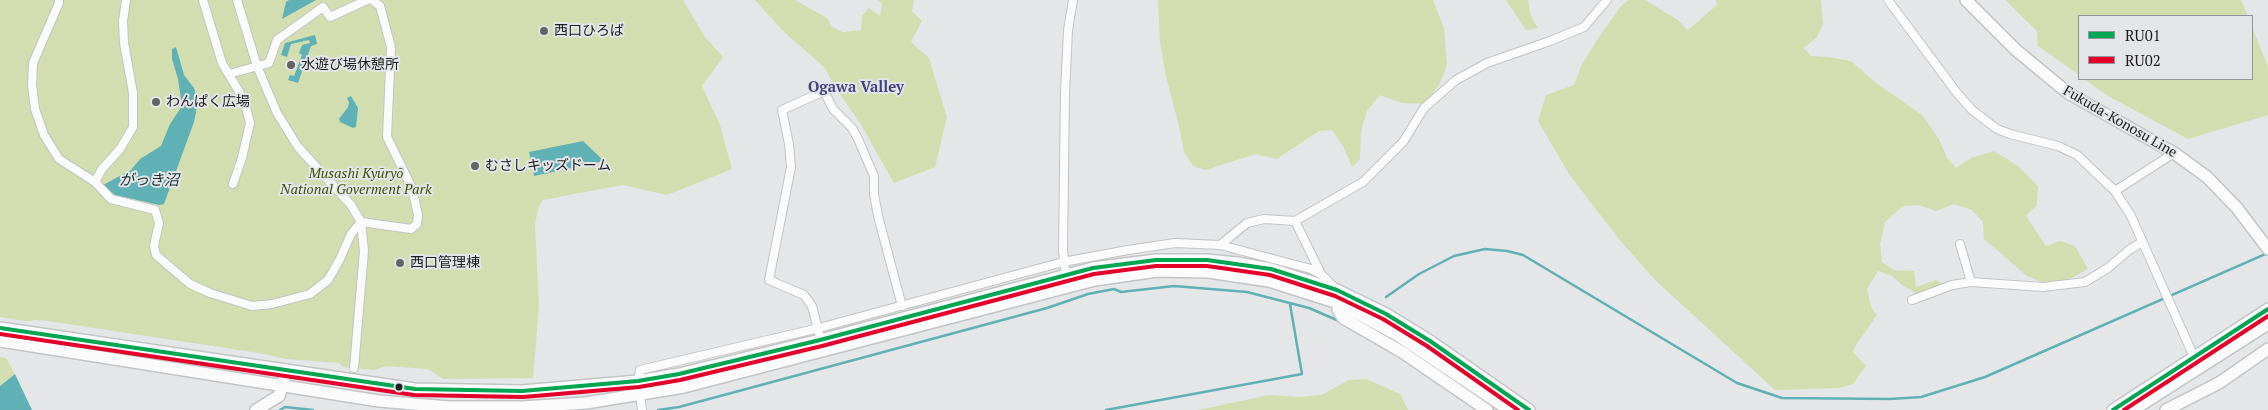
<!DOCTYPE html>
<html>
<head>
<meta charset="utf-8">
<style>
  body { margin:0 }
  #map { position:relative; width:2268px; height:410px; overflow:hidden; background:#e5e6e7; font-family:"PT Serif",serif }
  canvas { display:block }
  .legend { position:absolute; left:2078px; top:15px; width:175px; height:65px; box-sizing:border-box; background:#e4e5e8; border:1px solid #949598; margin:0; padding:6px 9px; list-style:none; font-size:15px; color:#1d1e1f }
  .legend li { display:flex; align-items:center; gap:10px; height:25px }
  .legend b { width:25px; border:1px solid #949598 }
</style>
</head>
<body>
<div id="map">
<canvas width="2268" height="410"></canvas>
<ul class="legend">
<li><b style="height:6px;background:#00a651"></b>RU01</li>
<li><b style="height:6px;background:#e4002b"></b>RU02</li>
</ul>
</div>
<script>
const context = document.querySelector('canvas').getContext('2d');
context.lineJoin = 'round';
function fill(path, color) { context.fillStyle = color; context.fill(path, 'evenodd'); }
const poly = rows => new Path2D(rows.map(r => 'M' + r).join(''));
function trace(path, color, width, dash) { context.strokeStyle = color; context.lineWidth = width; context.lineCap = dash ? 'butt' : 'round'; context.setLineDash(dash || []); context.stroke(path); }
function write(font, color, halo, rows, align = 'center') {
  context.font = font + ' "PT Serif","Noto Sans JP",serif'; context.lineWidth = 4; context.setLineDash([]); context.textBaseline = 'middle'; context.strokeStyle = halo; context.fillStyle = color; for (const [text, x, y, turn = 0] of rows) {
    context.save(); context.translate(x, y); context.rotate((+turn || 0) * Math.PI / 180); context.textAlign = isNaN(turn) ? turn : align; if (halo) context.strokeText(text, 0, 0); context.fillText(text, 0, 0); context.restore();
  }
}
const green = poly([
  [0,0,683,0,705,37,723,57,702,86,720,125,732,169,667,195,622,185,543,200,539,206,535,224,539,306,533,378,443,379,428,369,386,366,374,370,342,367,340,363,286,359,259,353,41,320,25,321,0,317],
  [755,0,795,0,827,18,832,27,843,32,861,30,862,16,869,8,880,16,882,4,877,0,914,0,912,11,922,21,911,42,929,58,947,117,935,167,894,183,860,123,839,93,824,67,783,31],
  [1158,0,1433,0,1444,28,1447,65,1439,85,1424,104,1402,103,1380,95,1367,111,1361,131,1360,159,1352,167,1343,146,1332,130,1319,131,1277,159,1256,154,1205,170,1193,166,1184,152,1179,126,1166,76,1160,42],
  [1506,0,1528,0,1531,16,1538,28,1526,30],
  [1629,0,1645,0,1678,20,1688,30,1718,4,1715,0,1821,0,1823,24,1817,37,1804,48,1811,56,1828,57,1851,61,1875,82,1922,115,1939,139,1947,158,1956,168,1971,158,1994,151,2018,166,2038,186,2037,205,2026,216,2046,246,2060,241,2075,246,2088,269,2071,278,2049,285,2027,276,1984,239,1983,222,1972,210,1954,204,1936,211,1919,205,1903,206,1885,222,1880,244,1882,262,1894,270,1914,271,1916,287,1936,280,1948,287,1934,298,1921,296,1902,285,1892,276,1878,271,1867,289,1871,307,1877,315,1856,345,1853,352,1866,366,1853,384,1839,388,1775,390,1655,280,1618,238,1569,174,1538,121,1546,95,1574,85,1582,64,1599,37,1621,6],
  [2005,0,2241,0,2248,16,2079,16,2079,75,2038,46,2037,31],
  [2252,27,2268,67,2268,115,2188,139,2108,96,2084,79,2252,79],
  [0,357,6,358,15,374,0,386],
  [1366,379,1400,394,1408,410,1198,410,1269,395,1299,397,1321,395,1349,380]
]);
const water = poly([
  [289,0,316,0,282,19,286,2],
  [315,35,317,44,311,46,298,83,288,80,290,75,294,76,302,55,299,53,302,45,310,43,309,40,291,44,287,57,281,55,285,43],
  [176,47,184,75,194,88,198,102,194,122,164,204,159,205,115,195,103,185,131,170,140,159,161,146,170,124,182,106,178,79,172,59,172,49],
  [351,96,358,108,356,127,353,128,340,122,339,119,348,107,349,102,347,98],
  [583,141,604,161,534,176,529,152],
  [15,374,32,410,0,410,0,386]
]);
const stream = poly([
  [1386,297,1419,274,1454,256,1485,249,1507,251,1523,255,1737,383,1782,398,1890,399,1921,397,1985,377,2268,253],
  [280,410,285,407,313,410],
  [658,410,679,407,735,392,1047,308,1088,294,1114,289,1121,292,1174,286,1247,292,1309,308,1339,321],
  [1106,410,1302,374,1290,304]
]);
const street = poly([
  [59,0,59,3,33,63,32,85,35,109,44,135,59,159,95,182,111,199,155,210,159,223,154,246,156,255,190,284,210,293,252,306,272,304,310,294,328,280,340,259,351,234,361,222],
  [203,0,222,63,244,100,250,123,242,158,233,184],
  [237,0,257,66,277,113,298,147,351,205,361,222,364,251,354,368],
  [1888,0,1957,93,1972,110,1997,129,2010,134,2058,146,2077,155,2115,191,2131,216,2194,357],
  [229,74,269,63,277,40,323,7,330,17,367,0],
  [95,182,102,169,120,149,133,127,133,93,124,43,123,21,126,0],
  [2115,191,2174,153],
  [361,222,411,229,417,224,418,215,412,188,387,137,391,47,380,6,372,0],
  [1960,244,1971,282],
  [1220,245,1247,223,1264,219,1295,221],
  [1321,274,1295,221,1363,182,1403,142,1424,108,1456,80,1487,63,1550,41,1584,27,1607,0],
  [1067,286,1063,251,1065,93,1068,30,1073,0],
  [1912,300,1952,285,1971,282,2043,287,2085,282,2108,268,2129,250,2142,242],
  [819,333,812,306,804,295,769,280,791,167,789,144,782,110,824,91,833,109,852,128,858,139,874,176,874,194,878,216,902,306],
  [642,410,638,381,640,370,819,328,1063,262,1128,250,1175,243,1220,245,1311,269,1322,275,1334,287]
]);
const secondary = poly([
  [1966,0,2016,50,2068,93,2174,153,2207,177,2237,208,2268,249],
  [1338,300,1338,310,1343,318,1402,352,1487,410],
  [0,328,415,389,522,391,638,381,679,374,820,340,1093,268,1156,260,1207,260,1237,263,1271,269,1337,290,1386,314,1430,341,1529,410],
  [0,341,379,401,449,407,522,407,586,403,684,387,1095,280,1157,271,1208,272,1269,281,1338,303,1397,335,1509,410],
  [256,410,279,396,284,380],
  [2113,410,2268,309],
  [2133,410,2268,324],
  [2166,410,2219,383,2268,349]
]);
const bus1 = poly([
  [0,328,415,389,522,391,638,381,679,374,820,340,1093,268,1156,260,1207,260,1271,269,1337,290,1386,314,1430,341,1529,410],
  [2113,410,2268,309]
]);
const bus2 = poly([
  [0,334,414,395,523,397,639,387,680,380,822,346,1094,274,1156,266,1207,266,1270,275,1335,296,1383,319,1427,346,1518,410],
  [2124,410,2268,316]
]);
const markers = [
  [544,31,5,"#636465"],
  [291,65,5,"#636465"],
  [156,102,5,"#636465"],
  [475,166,5,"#636465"],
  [400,263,5,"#636465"],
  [399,387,4.5,"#1d1e1f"]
];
const poiNames = [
  ["西口ひろば",554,31],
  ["水遊び場休憩所",301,65],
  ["わんぱく広場",166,102],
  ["むさしキッズドーム",485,166],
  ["西口管理棟",410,263]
];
const streetNames = [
  ["Fukuda-Konosu Line",2120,122,30]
];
const parkNames = [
  ["Musashi Kyūryō",356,174],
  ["National Goverment Park",356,190]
];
const neighbourhoodNames = [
  ["Ogawa Valley",856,88]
];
const waterNames = [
  ["がっき沼",149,181]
];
fill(green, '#d2deb0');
fill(water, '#5fb1b5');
trace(stream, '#5fb1b5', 2.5);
trace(street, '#c3c4c5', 10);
trace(secondary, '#c3c4c5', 14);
trace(street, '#fbfbfb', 8);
trace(secondary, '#fbfbfb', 11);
trace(bus1, '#00a651', 4);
trace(bus2, '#e4002b', 4);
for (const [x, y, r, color] of markers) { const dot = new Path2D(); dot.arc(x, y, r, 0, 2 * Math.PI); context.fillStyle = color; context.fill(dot); trace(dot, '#e4e5e8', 2); }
write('14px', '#1d1e1f', '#e4e5e8', poiNames, 'left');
write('14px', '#1d1e1f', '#e4e5e8', streetNames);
write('italic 14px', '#435008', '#e4e5e8', parkNames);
write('bold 15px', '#424481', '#e4e5e8', neighbourhoodNames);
write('italic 15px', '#162e30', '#e4e5e8', waterNames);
</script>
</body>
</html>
